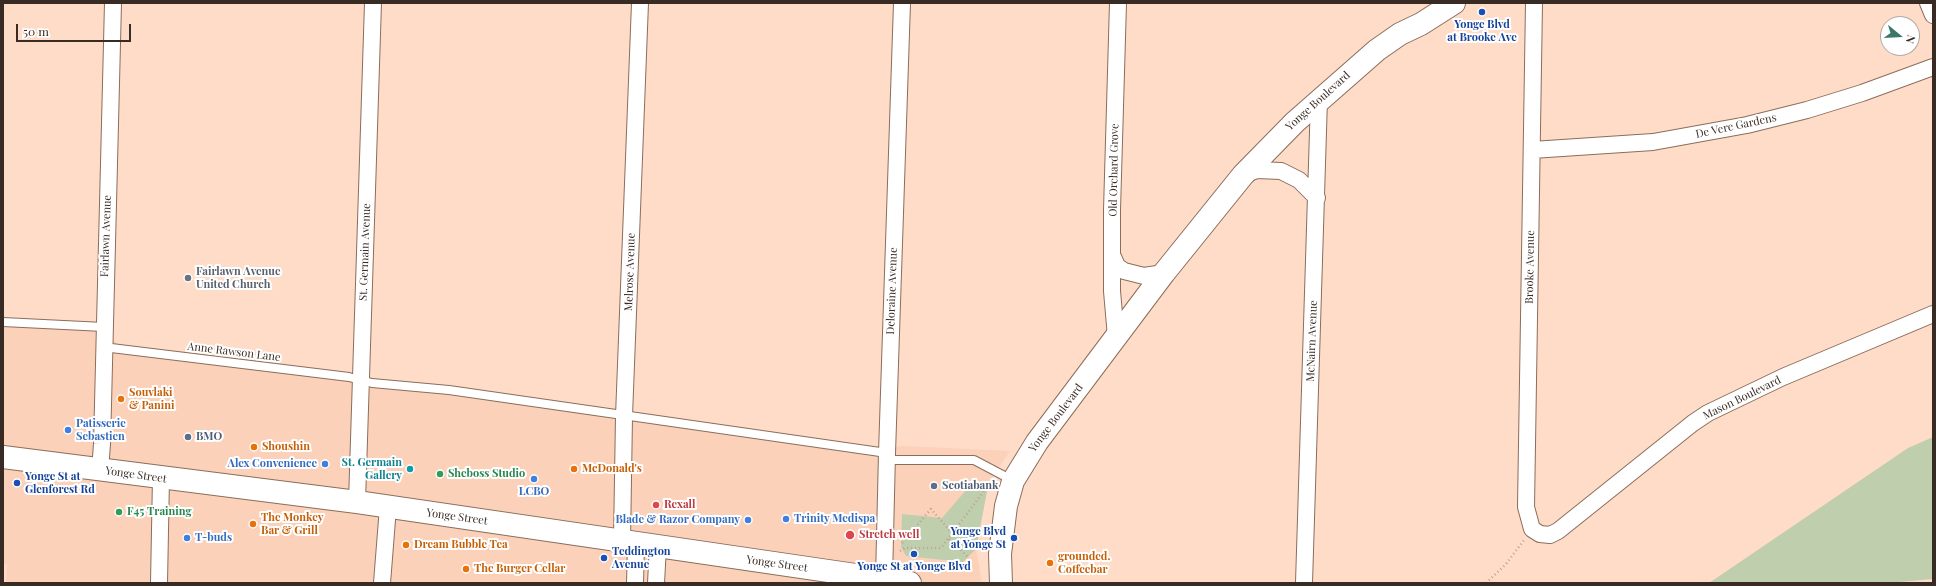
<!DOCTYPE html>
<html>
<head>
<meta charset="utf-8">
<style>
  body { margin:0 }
  #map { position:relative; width:1936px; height:586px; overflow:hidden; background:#fedcc8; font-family:"Playfair Display",serif }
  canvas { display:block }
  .frame { position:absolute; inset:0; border:4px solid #382b24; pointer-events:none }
  .north { position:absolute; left:1880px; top:16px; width:40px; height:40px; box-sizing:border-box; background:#fff; border:1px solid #afaaa7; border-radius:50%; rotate:108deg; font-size:11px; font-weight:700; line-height:16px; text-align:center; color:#382b24 }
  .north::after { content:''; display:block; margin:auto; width:14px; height:18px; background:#397866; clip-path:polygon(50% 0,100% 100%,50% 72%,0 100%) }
  .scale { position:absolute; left:16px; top:24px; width:115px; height:18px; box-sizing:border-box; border:2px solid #382b24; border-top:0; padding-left:5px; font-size:12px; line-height:14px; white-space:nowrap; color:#382b24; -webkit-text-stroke:3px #fff; paint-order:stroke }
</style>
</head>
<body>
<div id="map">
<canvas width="1936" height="586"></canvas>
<div class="frame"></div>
<div class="north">N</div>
<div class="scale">50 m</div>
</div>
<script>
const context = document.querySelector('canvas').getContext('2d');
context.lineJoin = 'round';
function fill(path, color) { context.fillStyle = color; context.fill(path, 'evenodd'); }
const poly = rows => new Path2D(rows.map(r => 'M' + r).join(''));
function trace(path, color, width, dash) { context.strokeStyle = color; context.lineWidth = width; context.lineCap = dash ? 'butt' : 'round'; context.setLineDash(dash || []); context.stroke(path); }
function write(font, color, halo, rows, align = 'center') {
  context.font = font + ' "Playfair Display",serif'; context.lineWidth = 4; context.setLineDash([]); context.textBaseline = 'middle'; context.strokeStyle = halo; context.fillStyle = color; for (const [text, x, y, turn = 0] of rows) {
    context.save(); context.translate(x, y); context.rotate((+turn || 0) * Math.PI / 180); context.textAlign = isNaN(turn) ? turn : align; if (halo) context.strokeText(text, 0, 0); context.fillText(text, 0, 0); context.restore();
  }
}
const built = poly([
  [3,319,88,322,120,345,228,362,873,449,903,446,1010,451,989,481,976,549,982,583,6,583,7,565,3,564]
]);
const green = poly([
  [1933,437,1933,579,1889,583,1709,583,1908,448],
  [989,481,976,549,963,562,906,556,901,547,902,514,942,518,973,482]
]);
const path = poly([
  [949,539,969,558],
  [902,543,931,509,951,532],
  [900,551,905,548,941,548,991,482],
  [1486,583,1506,564,1524,540]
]);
const lane = poly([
  [3,322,104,327],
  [103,347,349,377,372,383,449,390,887,453],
  [886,460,974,460,1012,480]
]);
const street = poly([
  [1534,3,1526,507,1532,529,1540,534,1550,535,1558,531,1693,423,1708,413,1783,377,1933,314],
  [1928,3,1933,15],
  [1532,150,1653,142,1747,125,1807,110,1862,93,1933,67],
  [1243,175,1257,170,1281,171,1299,180,1317,198],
  [1113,257,1117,266,1124,271,1144,276,1164,273],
  [1116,337,1112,291,1112,210,1118,3],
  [100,470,102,444,113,3],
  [357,502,373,3],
  [622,541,624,416,640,3],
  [884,579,887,453,902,3],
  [159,583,161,478],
  [382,583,388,507],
  [635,583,636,544],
  [656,583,658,546],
  [1304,583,1319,99]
]);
const secondary = poly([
  [1001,583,1000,554,1006,506,1013,481,1037,442,1164,273,1243,175,1295,122,1377,50,1400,34,1421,24,1454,3]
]);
const primary = poly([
  [3,457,357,502,910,583]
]);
const markers = [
  [1482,12,4,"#1a4fb4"],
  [188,278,4,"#6b7280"],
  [121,399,4,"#e8710a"],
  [68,430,4,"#3f7fe0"],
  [188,437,4,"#5c6f8a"],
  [254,447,4,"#e8710a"],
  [325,464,4,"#3f7fe0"],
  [410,469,4,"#0f9aa8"],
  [574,469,4,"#e8710a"],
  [440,474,4,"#2e9e5b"],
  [534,479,4,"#3f7fe0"],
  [17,483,4,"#1a4fb4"],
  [934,486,4,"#5c6f8a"],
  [656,505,4,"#e0444e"],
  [119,512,4,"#2e9e5b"],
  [786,519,4,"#3f7fe0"],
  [748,520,4,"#3f7fe0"],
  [253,524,4,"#e8710a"],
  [850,535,5,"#e0444e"],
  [187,538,4,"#3f7fe0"],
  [1014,538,4,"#1a4fb4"],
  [406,545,4,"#e8710a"],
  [914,554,4,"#1a4fb4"],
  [604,558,4,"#1a4fb4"],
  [1050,563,4,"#e8710a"],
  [466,569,4,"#e8710a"]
];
const transitNames = [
  ["Yonge Blvd",1482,25],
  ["at Brooke Ave",1482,38],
  ["Yonge St at",25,477,"left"],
  ["Glenforest Rd",25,490,"left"],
  ["Yonge Blvd",1006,532,"right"],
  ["at Yonge St",1006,545,"right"],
  ["Teddington",612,552,"left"],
  ["Avenue",612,565,"left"],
  ["Yonge St at Yonge Blvd",914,567]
];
const streetNames = [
  ["Yonge Boulevard",1318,101,-42],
  ["De Vere Gardens",1736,126,-12],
  ["Old Orchard Grove",1114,170,-89],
  ["Fairlawn Avenue",106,236,-88],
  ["St. Germain Avenue",365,252,-88],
  ["Brooke Avenue",1530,267,-89],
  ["Melrose Avenue",630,272,-88],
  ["Deloraine Avenue",892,291,-88],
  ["McNairn Avenue",1312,341,-88],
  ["Anne Rawson Lane",234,352,7],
  ["Mason Boulevard",1742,398,-26],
  ["Yonge Boulevard",1056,418,-53],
  ["Yonge Street",136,475,8],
  ["Yonge Street",457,517,8],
  ["Yonge Street",777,564,8]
];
const worshipNames = [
  ["Fairlawn Avenue",196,272],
  ["United Church",196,285]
];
const foodNames = [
  ["Souvlaki",129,393],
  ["& Panini",129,406],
  ["Shoushin",262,447],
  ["McDonald's",582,469],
  ["The Monkey",261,518],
  ["Bar & Grill",261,531],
  ["Dream Bubble Tea",414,545],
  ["grounded.",1058,557],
  ["Coffeebar",1058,570],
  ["The Burger Cellar",474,569]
];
const shopNames = [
  ["Patisserie",76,424],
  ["Sebastien",76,437],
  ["Alex Convenience",317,464,"right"],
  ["LCBO",534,492,"center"],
  ["Trinity Medispa",794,519],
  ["Blade & Razor Company",740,520,"right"],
  ["T-buds",195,538]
];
const serviceNames = [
  ["BMO",196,437],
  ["Scotiabank",942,486]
];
const cultureNames = [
  ["St. Germain",402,463],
  ["Gallery",402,476]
];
const leisureNames = [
  ["Sheboss Studio",448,474],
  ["F45 Training",127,512]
];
const healthNames = [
  ["Rexall",664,505],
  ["Stretch well",859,535]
];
fill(built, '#fbd1ba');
fill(green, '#bfcfae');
trace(lane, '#8b6d5b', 10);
trace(street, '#8b6d5b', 18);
trace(secondary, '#8b6d5b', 24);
trace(primary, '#8b6d5b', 24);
trace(path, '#bba191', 2.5, [1, 3]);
trace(lane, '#fff', 8);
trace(street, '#fff', 16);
trace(secondary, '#fff', 22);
trace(primary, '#fff', 22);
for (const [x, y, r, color] of markers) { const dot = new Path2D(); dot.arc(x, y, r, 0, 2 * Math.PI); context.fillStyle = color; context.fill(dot); trace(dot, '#fff', 1.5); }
write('bold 11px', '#164399', '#fff', transitNames);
write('11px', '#382b24', '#fff', streetNames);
write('bold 11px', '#5b616d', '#fff', worshipNames, 'left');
write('bold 11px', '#c56008', '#fff', foodNames, 'left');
write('bold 11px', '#366cbe', '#fff', shopNames, 'left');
write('bold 11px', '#4e5e75', '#fff', serviceNames, 'left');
write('bold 11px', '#0d838f', '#fff', cultureNames, 'right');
write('bold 11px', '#27864d', '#fff', leisureNames, 'left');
write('bold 11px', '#be3a42', '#fff', healthNames, 'left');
</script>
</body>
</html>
